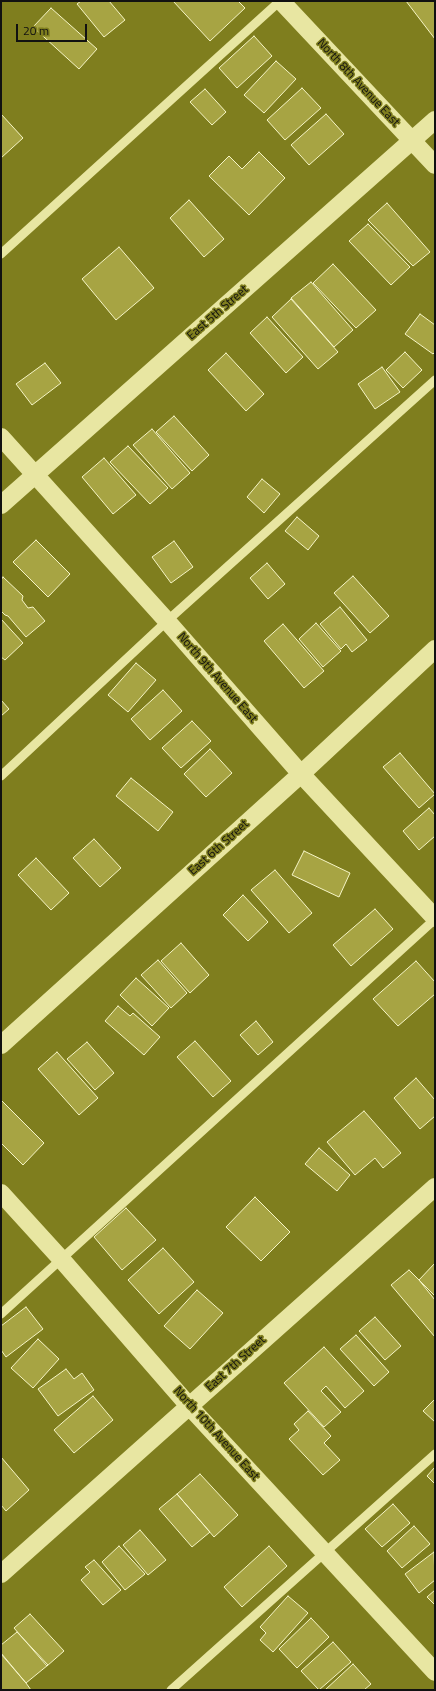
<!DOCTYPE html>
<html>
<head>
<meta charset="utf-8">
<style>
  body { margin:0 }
  #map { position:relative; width:436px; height:1691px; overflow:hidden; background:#7f7e1e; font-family:"Titillium Web",sans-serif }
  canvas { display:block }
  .frame { position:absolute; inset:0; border:2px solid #111; pointer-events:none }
  .scale { position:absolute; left:16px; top:24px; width:71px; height:18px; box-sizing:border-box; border:2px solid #111; border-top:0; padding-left:5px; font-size:12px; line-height:14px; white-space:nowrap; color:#111; -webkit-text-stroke:3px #7f7e1e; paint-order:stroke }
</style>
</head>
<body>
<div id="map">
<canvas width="436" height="1691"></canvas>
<div class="frame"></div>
<div class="scale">20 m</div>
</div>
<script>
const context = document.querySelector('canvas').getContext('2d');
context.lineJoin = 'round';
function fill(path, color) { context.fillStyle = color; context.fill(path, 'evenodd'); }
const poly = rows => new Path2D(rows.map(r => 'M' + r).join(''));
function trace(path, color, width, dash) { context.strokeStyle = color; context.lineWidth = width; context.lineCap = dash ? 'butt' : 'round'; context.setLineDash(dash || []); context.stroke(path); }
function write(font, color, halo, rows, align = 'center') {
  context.font = font + ' "Titillium Web",sans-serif'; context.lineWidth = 3; context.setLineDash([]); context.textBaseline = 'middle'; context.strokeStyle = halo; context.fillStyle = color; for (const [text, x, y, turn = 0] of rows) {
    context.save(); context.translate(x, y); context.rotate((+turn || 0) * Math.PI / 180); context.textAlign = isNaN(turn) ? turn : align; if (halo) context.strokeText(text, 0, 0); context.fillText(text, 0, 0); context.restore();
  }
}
const building = poly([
  [81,1,109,1,125,20,104,37,77,4,81,1],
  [173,1,238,1,245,8,210,41,173,1],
  [406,1,435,1,435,39,406,1],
  [51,8,97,49,79,69,33,27,51,8],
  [254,36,272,56,237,88,219,68,254,36],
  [276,61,296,79,264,113,244,95,276,61],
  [302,88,321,108,285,140,267,120,302,88],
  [205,89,226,112,212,125,190,102,205,89],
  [1,114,23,138,1,158,1,114],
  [326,114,344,134,309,165,291,145,326,114],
  [259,152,285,178,249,215,209,176,229,156,242,169,259,152],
  [189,200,224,239,204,257,170,218,189,200],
  [387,203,430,252,413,266,368,220,387,203],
  [368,224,410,267,391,285,349,241,368,224],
  [119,247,154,288,116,320,82,279,119,247],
  [333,264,376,310,356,328,313,283,333,264],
  [311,282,353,330,334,347,291,298,311,282],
  [291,299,338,352,318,369,272,317,291,299],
  [420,314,435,325,435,352,433,354,405,334,420,314],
  [267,317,303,357,286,373,250,333,267,317],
  [405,352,422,370,403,388,386,370,405,352],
  [226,353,264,394,246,411,208,370,226,353],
  [45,363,61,383,32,405,16,384,45,363],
  [382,367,400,392,375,409,358,384,382,367],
  [174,416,209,455,192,471,156,432,174,416],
  [152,429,190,473,172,489,133,445,152,429],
  [128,446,168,488,150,504,110,462,128,446],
  [104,458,136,495,113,514,82,477,104,458],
  [262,479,280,494,264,513,247,497,262,479],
  [297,517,319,536,308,550,285,531,297,517],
  [36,540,70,574,48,597,13,562,36,540],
  [174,541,193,567,171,583,152,557,174,541],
  [267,563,285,584,268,599,250,578,267,563],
  [353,576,389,616,370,633,334,593,353,576],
  [3,577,23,596,22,600,28,608,33,607,45,621,26,637,8,616,5,615,1,611,1,580,3,577],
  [340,607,367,640,352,652,346,644,341,649,320,624,340,607],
  [1,619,23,643,5,660,1,657,1,619],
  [316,623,341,651,323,667,299,639,316,623],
  [283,624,324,671,304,688,264,641,283,624],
  [136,663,156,680,128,712,108,695,136,663],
  [163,690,182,711,150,740,131,719,163,690],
  [1,700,9,709,1,716,1,700],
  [192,721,211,741,181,768,162,748,192,721],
  [210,749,232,773,206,797,184,774,210,749],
  [400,753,435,794,419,808,383,767,400,753],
  [131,778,173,812,158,831,116,796,131,778],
  [429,808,435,815,435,836,419,850,403,831,429,808],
  [94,839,121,868,100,887,73,858,94,839],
  [304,851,350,873,339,897,292,875,304,851],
  [36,858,69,893,51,910,18,875,36,858],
  [275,870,312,913,289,933,251,890,275,870],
  [243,895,268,922,248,941,223,915,243,895],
  [375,909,393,929,351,966,333,945,375,909],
  [181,943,209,975,190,993,161,961,181,943],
  [158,960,187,993,171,1008,141,975,158,960],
  [416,961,435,982,435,994,398,1026,373,999,416,961],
  [136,978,169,1008,152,1026,120,995,136,978],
  [118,1006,130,1016,133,1013,160,1037,144,1055,105,1021,118,1006],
  [256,1021,273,1042,258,1055,240,1035,256,1021],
  [195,1041,231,1081,213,1097,177,1057,195,1041],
  [87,1042,114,1073,95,1090,67,1059,87,1042],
  [57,1052,98,1098,79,1115,38,1069,57,1052],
  [416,1078,435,1100,435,1116,420,1129,394,1098,416,1078],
  [1,1100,44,1143,23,1165,1,1143,1,1100],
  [364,1111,401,1153,383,1168,375,1158,355,1175,327,1142,364,1111],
  [319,1148,350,1175,337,1191,305,1164,319,1148],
  [255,1197,290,1232,261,1261,226,1227,255,1197],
  [126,1208,156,1240,122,1270,94,1237,126,1208],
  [163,1248,194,1282,159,1314,128,1280,163,1248],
  [435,1263,435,1296,419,1280,435,1263],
  [409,1270,419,1280,435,1300,435,1337,391,1285,409,1270],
  [197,1290,223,1313,190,1349,164,1326,197,1290],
  [26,1307,43,1329,6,1357,1,1350,1,1326,26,1307],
  [375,1317,401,1346,385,1360,359,1331,375,1317],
  [356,1335,389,1372,374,1386,340,1349,356,1335],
  [38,1339,59,1359,33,1388,11,1368,38,1339],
  [324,1347,364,1391,345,1408,326,1386,321,1391,341,1412,324,1427,284,1383,324,1347],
  [66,1369,74,1379,82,1373,94,1390,58,1416,38,1389,66,1369],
  [93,1396,113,1420,74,1453,54,1430,93,1396],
  [435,1399,435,1422,423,1411,435,1399],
  [308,1411,331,1436,324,1443,340,1460,323,1475,289,1439,299,1430,294,1424,308,1411],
  [1,1457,29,1490,6,1511,1,1505,1,1457],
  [435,1467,435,1484,427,1476,435,1467],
  [200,1474,238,1515,214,1537,177,1494,200,1474],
  [177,1494,210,1532,192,1547,159,1509,177,1494],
  [393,1504,410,1523,382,1547,365,1529,393,1504],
  [414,1526,430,1544,402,1568,387,1551,414,1526],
  [140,1530,166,1560,148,1575,123,1545,140,1530],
  [119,1546,145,1574,125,1590,102,1562,119,1546],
  [269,1546,287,1566,242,1607,224,1587,269,1546],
  [434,1552,435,1580,419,1593,405,1574,434,1552],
  [94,1560,121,1590,103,1605,81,1580,90,1572,85,1567,94,1560],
  [435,1590,435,1605,427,1597,435,1590],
  [288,1596,308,1613,273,1652,260,1640,266,1633,260,1627,288,1596],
  [30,1614,64,1651,47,1666,14,1628,30,1614],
  [311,1618,329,1637,297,1668,279,1649,311,1618],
  [17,1632,48,1665,26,1683,1,1653,1,1645,17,1632],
  [333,1642,351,1662,319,1690,301,1671,333,1642],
  [1,1654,26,1683,31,1690,1,1690,1,1654],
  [353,1664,371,1684,364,1690,325,1690,353,1664]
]);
const lane = poly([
  [1,254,280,1],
  [1,776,167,621,435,380],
  [1,1314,435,919],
  [171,1690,435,1454]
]);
const street = poly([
  [281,1,435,165],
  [1,437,167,621,301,774,435,918],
  [1,505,435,120],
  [1,1045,301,774,435,649],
  [1,1193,62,1260,189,1406,435,1672],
  [1,1574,435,1187]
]);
const streetNames = [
  ["North 8th Avenue East",358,83,47],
  ["East 5th Street",218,313,-41],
  ["North 9th Avenue East",217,678,49],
  ["East 6th Street",219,848,-42],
  ["East 7th Street",236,1364,-42],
  ["North 10th Avenue East",216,1434,48]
];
fill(building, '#a7a443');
trace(building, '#f6f5c6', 1);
trace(lane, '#e8e6a2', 9);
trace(street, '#e8e6a2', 18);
write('12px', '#111', '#7f7e1e', streetNames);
</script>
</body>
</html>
